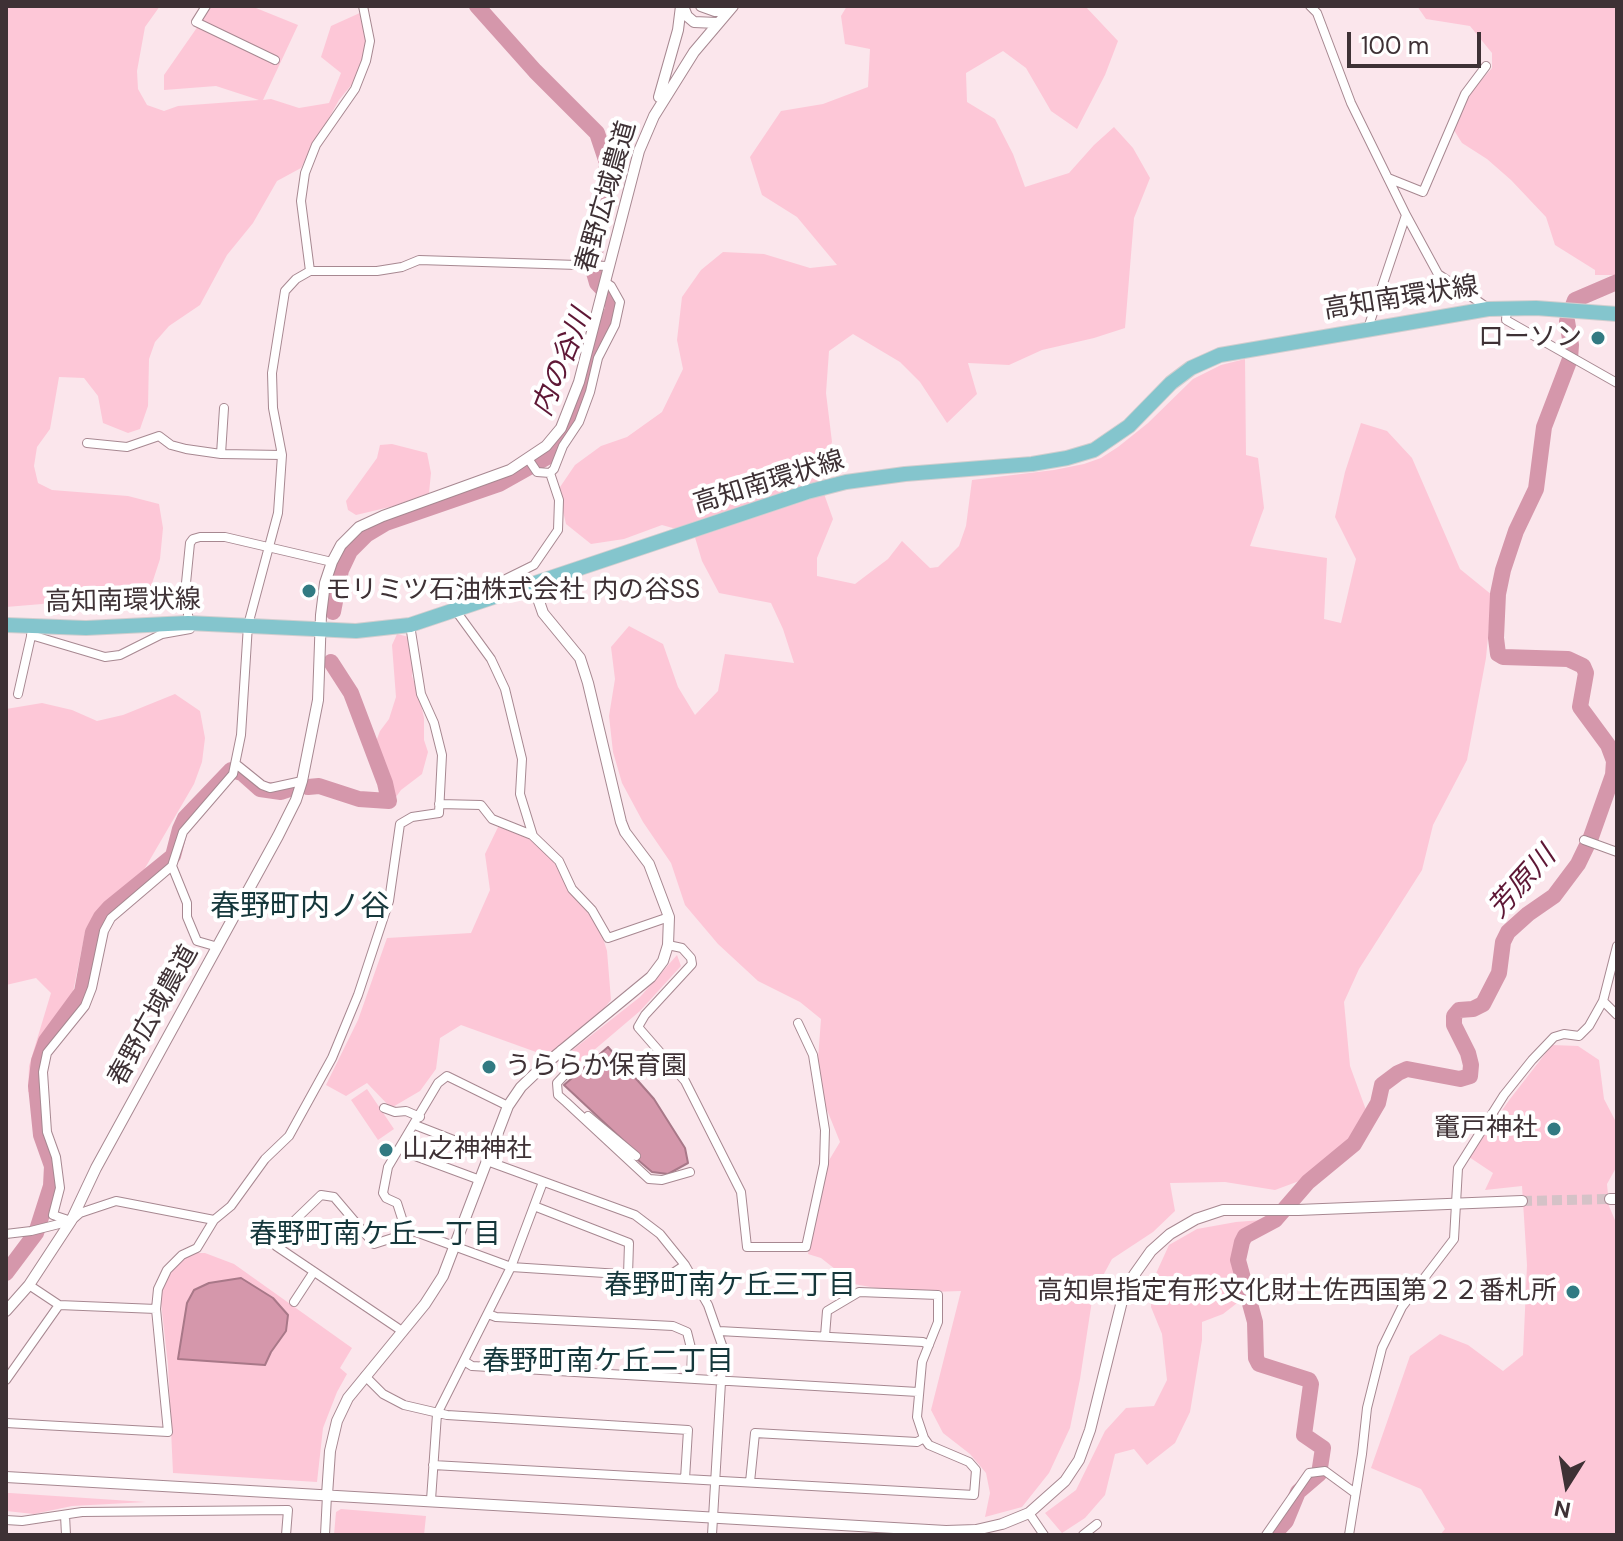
<!DOCTYPE html>
<html>
<head>
<meta charset="utf-8">
<style>
  body { margin:0 }
  #map { position:relative; width:1623px; height:1541px; overflow:hidden; background:#fbe6ec; font-family:"DM Sans",sans-serif }
  canvas { display:block }
  .frame { position:absolute; inset:0; border:8px solid #3e3135; pointer-events:none }
  .north { position:absolute; left:1527px; top:1445px; width:80px; height:80px; -webkit-text-stroke:6px #fff; paint-order:stroke; rotate:191deg; font-size:22px; font-weight:700; line-height:32px; text-align:center; color:#3e3135 }
  .north::after { content:''; display:block; margin:auto; width:28px; height:36px; background:#3e3135; clip-path:polygon(50% 0,100% 100%,50% 72%,0 100%) }
  .scale { position:absolute; left:1347px; top:32px; width:134px; height:36px; box-sizing:border-box; border:4px solid #3e3135; border-top:0; padding-left:10px; font-size:24px; line-height:28px; white-space:nowrap; color:#3e3135; -webkit-text-stroke:6px #fff; paint-order:stroke }
</style>
</head>
<body>
<div id="map">
<canvas width="1623" height="1541"></canvas>
<div class="frame"></div>
<div class="north">N</div>
<div class="scale">100 m</div>
</div>
<script>
const context = document.querySelector('canvas').getContext('2d');
context.lineJoin = 'round';
function fill(path, color) { context.fillStyle = color; context.fill(path, 'evenodd'); }
const poly = rows => new Path2D(rows.map(r => 'M' + r).join(''));
function trace(path, color, width, dash) { context.strokeStyle = color; context.lineWidth = width; context.lineCap = dash ? 'butt' : 'round'; context.setLineDash(dash || []); context.stroke(path); }
function write(font, color, halo, rows, align = 'center') {
  context.font = font + ' "DM Sans","Noto Sans JP",sans-serif'; context.lineWidth = 8; context.setLineDash([]); context.textBaseline = 'middle'; context.strokeStyle = halo; context.fillStyle = color; for (const [text, x, y, turn = 0] of rows) {
    context.save(); context.translate(x, y); context.rotate((+turn || 0) * Math.PI / 180); context.textAlign = isNaN(turn) ? turn : align; if (halo) context.strokeText(text, 0, 0); context.fillText(text, 0, 0); context.restore();
  }
}
const green = poly([
  [6,6,160,6,145,27,137,71,138,89,147,105,164,111,178,106,259,100,216,86,164,90,164,75,212,6,251,6,298,25,263,100,271,99,299,108,329,103,341,73,321,57,331,26,362,12,369,44,353,83,339,100,301,168,277,181,253,223,227,255,200,305,169,326,155,342,149,359,148,406,140,429,128,433,103,423,98,396,84,378,59,377,50,429,37,447,34,466,38,483,52,490,128,496,159,504,163,528,160,559,145,605,68,597,42,604,6,607],
  [847,6,1085,6,1118,41,1105,75,1077,129,1051,111,1026,68,1003,51,966,73,967,102,995,119,1013,154,1025,187,1069,173,1094,145,1114,127,1133,148,1150,178,1134,218,1125,328,1094,338,1042,350,1009,365,968,363,977,394,947,423,920,382,900,362,853,334,829,351,826,393,832,442,818,477,833,519,817,558,817,576,855,584,888,559,902,541,930,568,938,567,959,546,966,526,972,480,1054,470,1084,464,1101,458,1118,447,1148,423,1193,379,1221,365,1245,359,1246,455,1258,458,1264,508,1250,546,1327,558,1324,619,1341,623,1356,559,1335,517,1345,472,1361,423,1387,431,1412,458,1460,569,1492,595,1486,658,1467,760,1433,825,1422,870,1359,969,1344,1002,1350,1066,1370,1121,1326,1171,1275,1190,1225,1182,1170,1183,1175,1211,1153,1232,1112,1259,1093,1294,1080,1379,1070,1428,1049,1473,1022,1507,985,1517,990,1493,986,1473,970,1454,943,1433,931,1410,961,1291,903,1293,854,1284,821,1258,808,1254,828,1162,840,1142,825,1105,818,1059,821,1019,800,1002,758,981,718,944,685,905,671,863,643,822,622,783,613,752,609,716,615,679,611,647,629,626,663,644,678,687,695,715,718,691,725,654,794,663,783,629,771,603,719,593,702,561,694,534,662,525,624,539,591,544,566,524,558,490,575,465,601,446,627,437,662,412,683,369,677,340,682,297,701,270,723,252,764,254,810,268,837,265,797,217,762,195,750,157,781,111,823,104,868,87,870,49,845,44,841,16],
  [1417,6,1617,6,1617,275,1595,275,1595,270,1555,245,1546,217,1511,180,1487,159,1462,143,1452,127,1468,95,1492,68,1492,53,1470,26,1426,19],
  [392,444,427,453,431,473,429,493,394,506,356,515,348,510,346,501,377,458,380,445],
  [397,634,409,637,415,654,412,676,419,695,424,718,424,740,428,752,422,774,401,790,391,804,389,789,374,747,380,731,389,719,396,697,392,645],
  [175,694,200,711,205,738,202,762,194,784,134,887,105,905,86,928,70,1007,52,1050,43,1089,28,1092,29,1066,51,993,36,978,6,985,6,709,42,703,72,710,97,721,123,715],
  [500,823,523,832,550,855,572,895,599,925,607,951,611,1000,602,1011,554,1051,536,1052,461,1025,440,1038,436,1069,420,1091,391,1108,367,1083,346,1096,326,1085,358,1020,387,938,471,933,490,890,485,854],
  [677,955,681,966,640,1011,580,1062,570,1052,640,997],
  [1552,1045,1578,1046,1599,1060,1604,1099,1616,1122,1617,1166,1607,1184,1609,1206,1617,1225,1617,1535,1440,1535,1445,1529,1421,1489,1371,1468,1410,1356,1440,1334,1468,1345,1503,1371,1523,1355,1527,1265,1522,1186,1485,1190,1493,1173,1469,1157,1510,1099],
  [367,1089,394,1129,378,1140,351,1100],
  [1262,1220,1238,1236,1233,1260,1241,1300,1223,1314,1202,1322,1202,1340,1190,1412,1175,1443,1147,1465,1134,1449,1115,1454,1105,1495,1085,1518,1062,1533,1045,1513,1076,1490,1105,1431,1126,1408,1154,1406,1167,1380,1162,1334,1151,1307,1153,1280,1169,1245,1197,1229,1236,1222],
  [193,1253,205,1253,234,1264,352,1348,340,1368,347,1374,337,1392,323,1428,317,1482,173,1473,168,1365,160,1294,173,1267],
  [6,1493,10,1493,146,1502,72,1506,34,1514,6,1511],
  [341,1509,426,1516,424,1535,334,1535,336,1512]
]);
const water = poly([
  [608,1047,654,1099,685,1148,688,1163,668,1174,652,1172,638,1160,640,1156,564,1085,608,1047],
  [241,1278,273,1298,288,1315,286,1331,271,1352,265,1365,178,1359,187,1303,194,1290,209,1283,241,1278]
]);
const river = poly([
  [1572,308,1575,300,1617,282],
  [333,612,341,570,350,551,366,535,386,523,499,484,549,456,567,432,580,406,592,356,613,309,611,298,597,283,593,269,607,163,597,133,535,71,477,6],
  [308,787,319,786,359,799,389,801,385,783,351,693,331,662],
  [6,1273,36,1233,51,1186,52,1166,41,1135,36,1086,39,1061,46,1041,82,992,93,932,101,917,109,908,173,856,180,829,185,818,231,770,242,773,260,789,281,792,296,787],
  [1273,1535,1286,1521,1298,1492,1319,1474,1323,1448,1304,1435,1311,1384,1309,1380,1259,1364,1256,1358,1255,1322,1238,1260,1242,1242,1245,1236,1275,1220,1308,1182,1354,1144,1378,1103,1382,1085,1398,1073,1407,1069,1460,1079,1470,1076,1471,1065,1468,1053,1454,1025,1454,1016,1459,1010,1473,1009,1483,1004,1499,973,1503,942,1508,932,1528,914,1554,896,1578,864,1591,837,1613,775,1614,761,1608,745,1580,707,1586,673,1583,666,1568,659,1503,657,1498,654,1496,638,1498,594,1503,570,1516,531,1536,489,1544,427,1570,359,1571,345,1567,321]
]);
const tertiaryTunnel = poly([
  [1522,1201,1610,1199]
]);
const minor = poly([
  [206,6,196,22,275,60],
  [1310,6,1317,13,1351,103,1406,215,1368,328],
  [1388,178,1423,192,1465,94,1486,66],
  [1406,215,1438,274,1488,308],
  [310,271,301,201,305,173,316,145,355,89,366,61,370,41,363,6],
  [1507,308,1506,320,1617,383],
  [87,443,127,447,159,436,171,445,186,449,221,454,282,455],
  [221,454,224,408],
  [529,460,537,472,550,473,554,469,563,446,579,422,590,392,598,358,615,325,620,302,611,286,605,282],
  [550,473,559,500,558,530,534,565,455,604,456,611,491,659,505,689,522,759,520,794,533,836,559,861,572,889,592,910,608,938,669,917],
  [31,635,105,657,120,655,162,634,190,629,185,593,190,543,193,539,200,537,225,537,332,562],
  [18,694,32,632],
  [236,764,262,785,270,788,302,781],
  [439,804,481,805,492,819,532,835],
  [1584,840,1617,852],
  [172,866,187,903,187,917,197,941,218,947],
  [668,945,682,948,691,958,692,964,645,1015,638,1027,685,1081,741,1192,747,1247,806,1247,824,1164,825,1130,813,1055,798,1023],
  [1603,1001,1617,1015],
  [561,1050,573,1066,557,1083,558,1095,566,1102,649,1179,662,1180,690,1172],
  [384,1108,395,1112,406,1111,420,1117],
  [588,1116,636,1156],
  [415,1125,469,1146],
  [400,1148,407,1153,480,1180],
  [487,1161,635,1215,660,1234,685,1265,708,1305,723,1348,712,1535],
  [534,1206,629,1243,628,1275],
  [71,1221,53,1215,60,1188,56,1157,47,1132,43,1072,47,1053,85,1006,92,988,104,931,111,918,172,866,183,832,233,774,241,735,248,625,278,513,282,455,273,408,272,373,285,291,296,279,310,271,377,271,402,267,419,260,609,266],
  [405,1228,511,1267,667,1277,685,1265],
  [405,1228,397,1203,386,1198,383,1193,388,1167,438,1083,447,1076,508,1106],
  [6,1234,31,1231,71,1221,80,1213,116,1201,214,1220,231,1206,265,1159,289,1136,332,1058,358,995,389,901,400,824,412,817,439,813,442,755,434,723,421,694,410,625],
  [29,1285,59,1305,156,1309],
  [294,1302,313,1273],
  [488,1314,496,1317,673,1326,687,1332,692,1352,691,1378],
  [402,1331,276,1246,293,1222,321,1195,334,1197,374,1244,402,1235,405,1228],
  [719,1331,923,1342,929,1345],
  [464,1361,472,1366,918,1392],
  [365,1376,383,1394,404,1405,447,1415,688,1430,685,1479],
  [6,1380,59,1305],
  [6,1423,168,1432,156,1309,158,1289,167,1270,182,1255,197,1248,214,1220],
  [433,1465,974,1495,976,1470,969,1462,929,1445,924,1438,917,1417,922,1362,938,1322,938,1295,859,1292,827,1311,825,1336],
  [750,1482,755,1433,917,1442,924,1438],
  [431,1500,437,1414,511,1267,543,1182],
  [1029,1513,1044,1535],
  [65,1515,66,1535],
  [6,1520,22,1521,82,1512,288,1510,286,1535],
  [325,1535,327,1495],
  [1083,1535,1097,1524],
  [1266,1535,1309,1473,1325,1471,1355,1493],
  [1349,1535,1362,1454,1367,1408,1382,1348,1402,1307,1454,1239,1458,1168,1504,1095,1532,1060,1554,1037,1564,1034,1579,1036,1589,1026,1603,1001,1617,946]
]);
const tertiary = poly([
  [683,6,687,16,694,22,717,23],
  [701,6,715,11,729,10],
  [659,97,678,30,681,6],
  [1610,1199,1617,1199],
  [6,1311,29,1285,71,1221,96,1168,278,836,296,800,302,781,318,700,321,615,325,583,332,562,341,545,359,527,383,516,510,470,546,446,561,428,579,382,639,151,654,116,694,52,733,6],
  [6,1477,946,1531,976,1530,1002,1524,1029,1513,1065,1481,1079,1460,1090,1430,1122,1301,1134,1275,1151,1251,1170,1234,1196,1219,1223,1210,1298,1210,1522,1201],
  [327,1495,330,1451,337,1421,348,1398,425,1304,443,1276,508,1106,521,1087,543,1066,651,977,663,961,668,945,669,917,649,864,625,832,621,822,588,683,580,658,543,613,533,584]
]);
const primary = poly([
  [6,625,86,628,188,623,356,631,410,625,807,492,846,482,905,474,1032,464,1067,458,1094,450,1129,426,1171,383,1191,368,1220,355,1488,309,1536,308,1617,314]
]);
const markers = [
  [1598,338,8,"#327a82"],
  [309,591,8,"#327a82"],
  [489,1067,8,"#327a82"],
  [1554,1129,8,"#327a82"],
  [386,1150,8,"#327a82"],
  [1573,1292,8,"#327a82"]
];
const streetNames = [
  ["春野広域農道",607,197,-74],
  ["高知南環状線",1401,299,-9],
  ["高知南環状線",769,483,-17],
  ["高知南環状線",123,602,-1],
  ["春野広域農道",154,1016,-61]
];
const poiNames = [
  ["ローソン",1582,338],
  ["モリミツ石油株式会社 内の谷SS",325,591,"left"],
  ["うららか保育園",505,1067,"left"],
  ["竃戸神社",1538,1129],
  ["山之神神社",402,1150,"left"],
  ["高知県指定有形文化財土佐西国第２２番札所",1557,1292]
];
const waterNames = [
  ["内の谷川",563,363,-68],
  ["芳原川",1523,883,-48]
];
const neighbourhoodNames = [
  ["春野町南ケ丘一丁目",375,1236],
  ["春野町南ケ丘三丁目",730,1287],
  ["春野町南ケ丘二丁目",608,1363]
];
const quarterNames = [
  ["春野町内ノ谷",300,908]
];
fill(green, '#fdc7d7');
fill(water, '#d597ab');
trace(water, '#a87888', 2);
trace(river, '#d597ab', 16);
trace(tertiaryTunnel, '#d5c2c7', 10, [10, 5]);
trace(minor, '#a78891', 10);
trace(tertiary, '#a78891', 12);
trace(primary, '#d1cecf', 16);
trace(minor, '#fff', 8);
trace(tertiary, '#fff', 10);
trace(primary, '#84c5cd', 14);
for (const [x, y, r, color] of markers) { const dot = new Path2D(); dot.arc(x, y, r, 0, 2 * Math.PI); context.fillStyle = color; context.fill(dot); trace(dot, '#fff', 3); }
write('26px', '#3e3135', '#fff', streetNames);
write('26px', '#3e3135', '#fff', poiNames, 'right');
write('italic 28px', '#5e1735', '#fff', waterNames);
write('28px', '#15373b', '#fff', neighbourhoodNames);
write('30px', '#15373b', '#fff', quarterNames);
</script>
</body>
</html>
